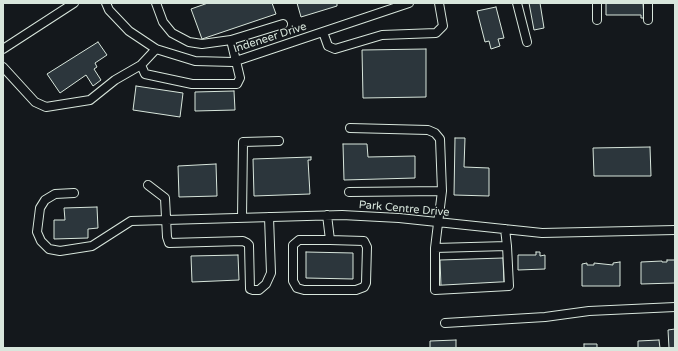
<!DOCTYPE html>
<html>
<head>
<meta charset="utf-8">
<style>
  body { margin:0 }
  #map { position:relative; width:678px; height:351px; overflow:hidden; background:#14181c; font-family:"Varela Round",sans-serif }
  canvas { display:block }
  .frame { position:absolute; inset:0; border:4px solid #d8e6dc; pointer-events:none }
</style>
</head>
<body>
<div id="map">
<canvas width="678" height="351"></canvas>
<div class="frame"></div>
</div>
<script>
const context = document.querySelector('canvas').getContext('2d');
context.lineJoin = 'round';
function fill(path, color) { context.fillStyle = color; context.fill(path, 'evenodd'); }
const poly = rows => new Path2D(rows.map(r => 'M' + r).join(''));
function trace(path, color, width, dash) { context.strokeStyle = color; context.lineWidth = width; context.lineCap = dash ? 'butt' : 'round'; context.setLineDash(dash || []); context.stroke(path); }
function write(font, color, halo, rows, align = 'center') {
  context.font = font + ' "Varela Round",sans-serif'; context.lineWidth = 3; context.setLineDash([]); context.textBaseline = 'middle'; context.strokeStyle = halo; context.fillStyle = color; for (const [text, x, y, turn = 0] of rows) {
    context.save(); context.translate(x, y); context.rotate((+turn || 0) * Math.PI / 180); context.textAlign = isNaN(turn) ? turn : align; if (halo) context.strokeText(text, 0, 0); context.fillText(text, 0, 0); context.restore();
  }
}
const building = poly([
  [208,3,272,3,276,14,202,39,191,9,208,3],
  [297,3,337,3,337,6,301,17,297,3],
  [529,3,540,3,544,28,534,30,529,3],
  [606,3,643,3,644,18,641,18,641,15,606,15,606,3],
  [496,7,504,38,498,39,500,46,491,49,489,41,485,42,477,11,496,7],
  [98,42,107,55,95,63,97,67,94,69,101,80,93,86,86,75,60,93,47,74,98,42],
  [426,49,426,97,363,98,362,50,426,49],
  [136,86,183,93,180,117,133,110,136,86],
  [234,91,235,110,195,111,195,92,234,91],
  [455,138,465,138,464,167,489,168,489,196,454,195,455,138],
  [343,144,367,144,368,157,415,156,415,178,344,180,343,144],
  [650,147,651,176,594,176,593,148,650,147],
  [311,157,311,160,308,160,310,194,254,196,253,159,311,157],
  [216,164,217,196,179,197,178,166,216,164],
  [97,207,98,228,88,229,88,238,54,239,54,220,65,220,64,208,97,207],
  [306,252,353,253,353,279,306,278,306,252],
  [536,252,540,252,540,256,545,255,545,269,518,270,518,255,536,255,536,252],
  [238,255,239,280,192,282,191,256,238,255],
  [503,258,504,283,441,286,440,260,503,258],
  [667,260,675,260,675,283,641,284,641,262,662,261,662,262,667,262,667,260],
  [620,262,620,286,582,286,582,264,587,263,587,265,594,265,594,263,613,265,613,263,620,262],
  [675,329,675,348,669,348,668,330,675,329],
  [456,340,456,348,430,348,430,341,456,340],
  [659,340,660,348,638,348,638,341,659,340],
  [584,344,597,344,597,348,584,348,584,344]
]);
const minor = poly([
  [106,3,109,10,129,31,156,49,195,61,233,62,409,3],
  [156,3,163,22,172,33,189,42,202,44,231,40],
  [517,3,527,42],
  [597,3,597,20],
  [648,3,648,20],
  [323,32,328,46,335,49,382,35,436,33,443,26,439,3],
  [3,49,74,3],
  [156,49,141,65,145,74,192,84,237,84,240,78,231,40,283,24],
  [3,67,35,102,46,107,90,100,115,80,141,65],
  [350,128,428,130,435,133,440,139,442,191,435,248,507,246,505,229],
  [148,185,165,198,167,237,169,243,243,241,247,243,249,245,250,289,253,290,259,290,266,284,271,273,269,217],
  [349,192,442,191],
  [74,193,55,194,45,200,40,208,37,232,41,241,49,249,60,251,92,246,131,221,342,215,399,218,542,233,675,230],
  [327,215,330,240,299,240,293,245,293,281,297,288,304,290,356,290,364,287,366,283,367,247,364,241,330,240],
  [242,217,243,142,279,141],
  [435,248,435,290,509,286,507,246],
  [445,323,545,317,589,311,675,307]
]);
const streetNames = [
  ["Indeneer Drive",270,38,-18],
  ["Park Centre Drive",404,209,5]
];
fill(building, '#2c363c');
trace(building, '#d8e6dc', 1);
trace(minor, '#d8e6dc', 10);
trace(minor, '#14181c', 8);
write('11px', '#d8e6dc', '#14181c', streetNames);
</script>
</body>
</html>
